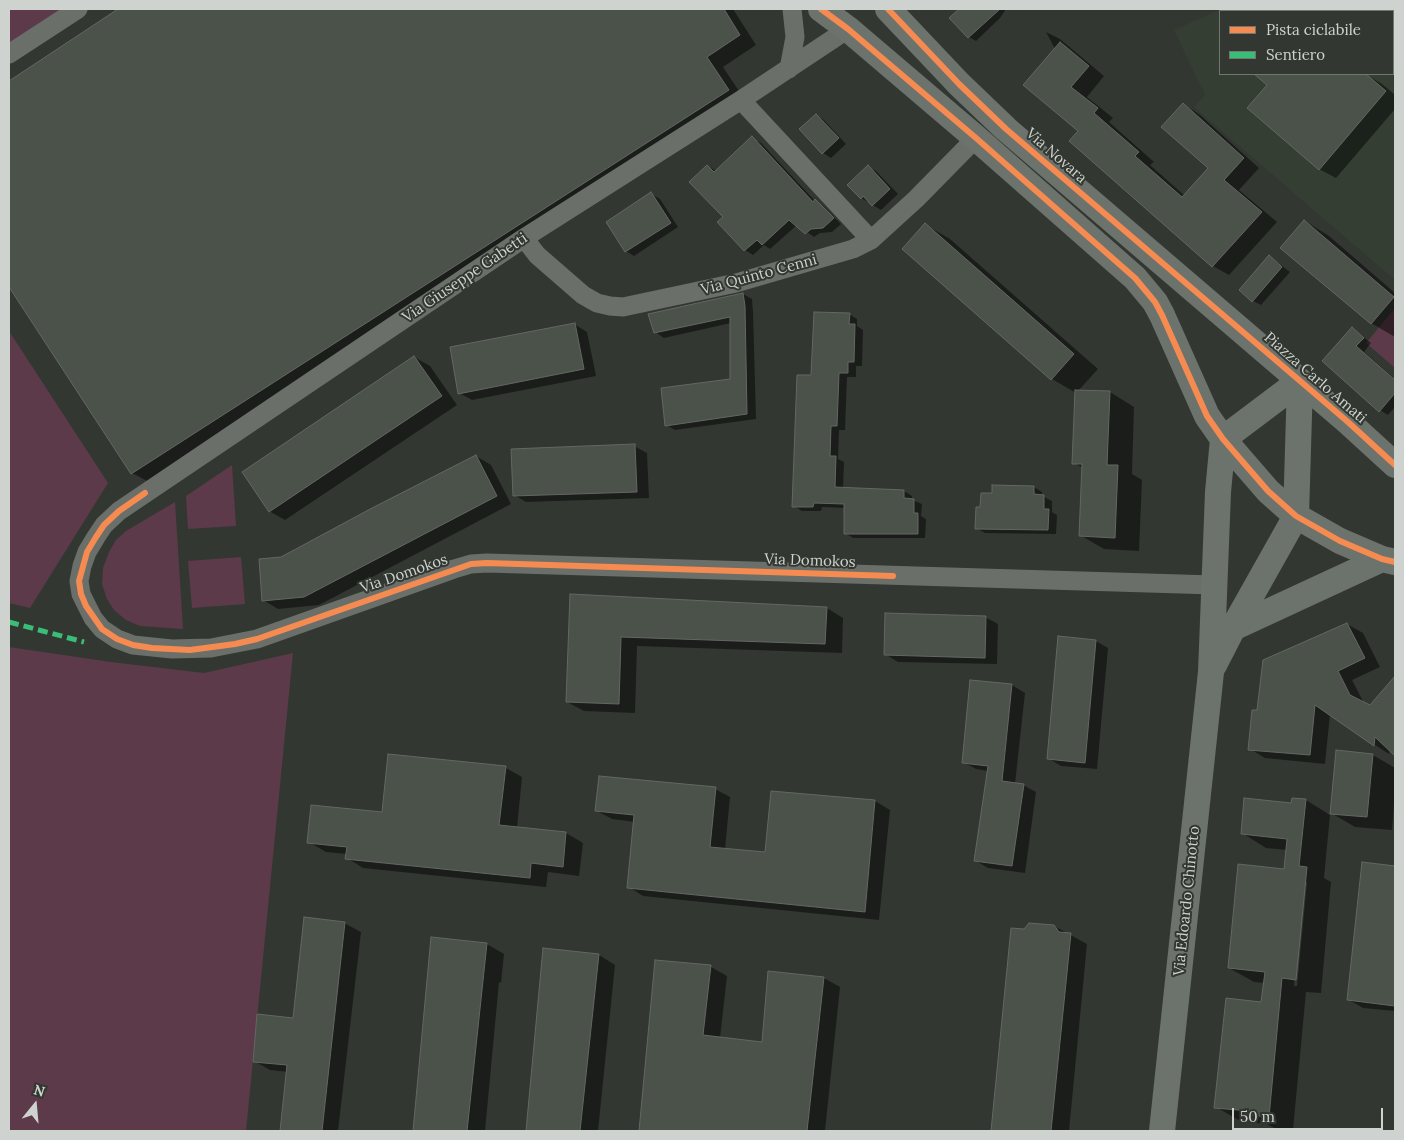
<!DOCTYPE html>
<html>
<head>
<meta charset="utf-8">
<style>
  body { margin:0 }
  #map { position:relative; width:1404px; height:1140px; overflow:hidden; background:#333732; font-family:Lora,serif }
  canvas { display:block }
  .frame { position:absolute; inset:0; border:10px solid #cfd3cf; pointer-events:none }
  .legend { position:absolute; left:1219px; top:10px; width:175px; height:65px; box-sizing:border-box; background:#323831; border:1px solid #717670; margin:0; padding:6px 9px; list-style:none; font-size:15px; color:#cfd3cf }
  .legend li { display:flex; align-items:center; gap:10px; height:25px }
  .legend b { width:25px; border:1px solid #717670 }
  .north { position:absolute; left:10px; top:1080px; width:50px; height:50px; -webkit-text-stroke:4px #323831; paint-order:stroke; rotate:17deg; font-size:14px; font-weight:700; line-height:20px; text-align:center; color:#cfd3cf }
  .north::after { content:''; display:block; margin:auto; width:18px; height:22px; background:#cfd3cf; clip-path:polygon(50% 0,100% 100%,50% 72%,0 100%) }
  .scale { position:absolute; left:1232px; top:1108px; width:151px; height:22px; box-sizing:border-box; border:2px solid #cfd3cf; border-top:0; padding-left:6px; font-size:15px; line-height:18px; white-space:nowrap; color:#cfd3cf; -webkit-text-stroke:4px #323831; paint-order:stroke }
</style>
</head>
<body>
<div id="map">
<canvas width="1404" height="1140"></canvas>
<div class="frame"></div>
<ul class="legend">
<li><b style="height:6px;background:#f68b52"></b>Pista ciclabile</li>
<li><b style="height:6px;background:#3abd76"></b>Sentiero</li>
</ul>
<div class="north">N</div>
<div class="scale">50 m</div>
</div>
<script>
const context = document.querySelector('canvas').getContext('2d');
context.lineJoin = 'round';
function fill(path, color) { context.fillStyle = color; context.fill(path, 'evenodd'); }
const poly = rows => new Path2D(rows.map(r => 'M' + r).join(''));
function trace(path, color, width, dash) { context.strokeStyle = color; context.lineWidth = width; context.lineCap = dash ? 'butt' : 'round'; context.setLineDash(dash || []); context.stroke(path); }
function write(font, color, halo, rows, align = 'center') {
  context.font = font + ' Lora,serif'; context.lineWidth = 4; context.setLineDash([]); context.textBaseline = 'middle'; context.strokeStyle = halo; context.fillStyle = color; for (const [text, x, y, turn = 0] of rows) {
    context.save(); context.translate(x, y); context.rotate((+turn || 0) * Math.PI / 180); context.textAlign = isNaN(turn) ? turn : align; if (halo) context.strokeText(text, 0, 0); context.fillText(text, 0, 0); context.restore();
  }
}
const built = poly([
  [1221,9,1363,9,1364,11,1220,11,1220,74,1393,74,1393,71,1395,76,1395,280,1194,107,1205,95,1174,30]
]);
const green = poly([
  [9,9,63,9,9,45],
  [1395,308,1395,368,1366,343],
  [9,331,108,483,30,608,9,603],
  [232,465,236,526,188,529,186,496],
  [175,502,183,629,140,626,126,620,114,610,107,599,102,584,103,568,109,552,116,540,126,531],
  [241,557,245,604,192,608,188,561],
  [9,647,111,662,204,673,293,653,246,1131,9,1131]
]);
const shadow = poly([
  [121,9,733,9,756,45,723,67,745,100,149,482,132,473,9,285,9,82],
  [961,9,1006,9,1000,18,976,41,969,37,951,18],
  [1046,32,1060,39,1104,76,1087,97,1113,118,1109,122,1154,162,1150,165,1185,196,1209,168,1183,104,1199,114,1259,168,1239,190,1277,222,1229,275,1213,266,1080,131,1055,49],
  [1256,74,1354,74,1361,79,1365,74,1382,84,1395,95,1395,109,1336,178,1319,169,1269,85],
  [816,115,824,120,846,144,831,158,823,153],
  [752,138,761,143,815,201,823,206,841,224,832,232,820,233,814,237,797,225,770,249,764,245,753,255,745,250,719,222,724,217,708,166,716,171],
  [868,167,876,171,898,194,881,210,861,198],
  [651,194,660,199,678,227,634,256,626,251],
  [1305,221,1329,236,1395,293,1395,337,1371,323],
  [926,225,950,239,1098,369,1078,391,1110,392,1134,407,1132,474,1142,480,1139,551,1104,549,1080,535,1083,468,1074,463,1076,393,1052,379],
  [1269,256,1290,272,1261,305,1253,301],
  [743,294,752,299,753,312,756,419,675,430,666,425,732,380,731,323,664,338,655,332],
  [849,314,857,319,857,326,863,330,862,366,856,366,856,377,847,377,845,430,839,430,838,459,844,462,843,489,904,491,912,496,912,500,922,504,921,516,926,519,925,538,853,538,845,533,846,508,822,507,821,511,802,511,794,506,813,377],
  [574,324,587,332,596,376,472,400,459,393],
  [1352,328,1371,343,1364,352,1395,379,1395,407,1388,415,1380,410,1324,361],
  [414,357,430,366,457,405,285,520,269,511],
  [634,446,647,453,649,498,526,502,514,495],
  [476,456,491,465,511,504,319,605,278,609,263,600,281,559],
  [993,486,1034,487,1042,492,1042,496,1052,501,1052,512,1057,515,1056,534,985,533,976,528,981,509,993,494],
  [571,596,827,608,843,618,842,653,637,646,635,713,584,711,567,702],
  [985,617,998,624,997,664,898,662,885,654],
  [1347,624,1363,633,1380,667,1352,680,1364,703,1370,706,1395,678,1395,753,1390,748,1389,754,1375,745,1330,714,1325,764,1265,758,1250,749,1258,712],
  [1096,641,1108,648,1097,769,1061,766,1048,758],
  [972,681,1012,685,1025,693,1015,784,1023,785,1036,792,1025,873,988,868,976,861,988,771,976,769,963,762],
  [1373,755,1395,768,1395,791,1392,830,1355,827,1331,813],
  [506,768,522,777,517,828,566,833,583,843,579,876,548,872,546,887,363,868,347,858,347,854,326,852,309,842],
  [715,789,730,797,725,849,766,854,875,801,890,810,879,920,643,896,629,887,635,822,612,819,597,811],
  [1293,799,1306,800,1330,815,1324,878,1331,882,1321,993,1306,992,1293,1130,1276,1129,1267,1124,1240,1121,1216,1107,1262,1004,1265,983,1254,982,1229,968,1285,871,1287,850,1266,848,1242,833,1292,804],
  [1304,882,1307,882,1297,986,1294,986],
  [1363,863,1395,867,1395,1011,1363,1008,1349,1000],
  [344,923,361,932,338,1131,281,1131,288,1072,270,1070,254,1061,294,1019],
  [1054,926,1087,944,1069,1131,992,1131,1012,929,1024,930],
  [432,939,487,944,504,954,501,983,499,982,485,1131,414,1131],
  [599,955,615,965,598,1131,527,1131,542,979],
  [656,961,711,967,727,976,720,1038,763,1043,824,978,840,987,825,1131,640,1131,655,991]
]);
const building = poly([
  [118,9,724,9,740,35,707,57,729,90,131,474,9,287,9,81,118,9],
  [959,9,1000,9,968,38,949,18,959,9],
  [1060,42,1089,66,1071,87,1098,108,1094,113,1139,152,1135,156,1182,197,1208,168,1161,127,1183,103,1244,158,1224,180,1262,212,1212,267,1069,141,1078,131,1023,85,1060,42],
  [1254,74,1366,74,1386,91,1319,170,1247,108,1267,85,1254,74],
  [816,114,839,138,822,154,799,129,816,114],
  [752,136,813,202,815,199,834,218,823,228,811,229,805,234,789,220,762,245,757,240,744,251,717,222,723,217,689,182,707,165,714,172,752,136],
  [868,165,890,189,872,206,863,196,861,199,847,185,868,165],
  [651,192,671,223,625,252,606,222,651,192],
  [1304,220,1394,297,1371,324,1280,248,1304,220],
  [925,223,1074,354,1051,380,902,249,925,223],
  [1269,255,1282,267,1252,302,1239,290,1269,255],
  [743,293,745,306,747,414,665,426,661,388,730,379,730,317,654,333,648,314,743,293],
  [814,312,850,313,849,324,855,324,854,362,848,362,848,373,839,373,837,426,831,426,830,456,836,456,835,487,904,490,904,498,914,499,914,513,918,513,918,534,844,534,844,504,814,503,813,507,792,507,797,375,811,375,814,312],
  [575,323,584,369,458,394,450,347,575,323],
  [1352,327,1364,338,1356,346,1395,380,1395,393,1379,412,1322,361,1352,327],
  [414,356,442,396,269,512,242,472,414,356],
  [1075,390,1110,391,1107,465,1118,465,1115,538,1079,536,1082,464,1072,464,1075,390],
  [635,444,637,492,513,496,511,449,635,444],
  [476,455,497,496,304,597,262,601,259,559,281,557,374,507,476,455],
  [992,485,1034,486,1034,494,1044,495,1044,509,1049,509,1048,530,975,529,976,507,980,507,981,493,992,493,992,485],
  [570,594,827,607,825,644,621,637,619,704,566,702,570,594],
  [885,613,986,616,985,658,884,655,885,613],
  [1347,623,1365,658,1338,671,1350,695,1370,705,1395,676,1395,756,1375,737,1374,746,1315,705,1310,755,1248,750,1252,710,1257,710,1263,660,1347,623],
  [1058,636,1096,640,1085,763,1047,759,1058,636],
  [970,680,1012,684,1002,781,1024,784,1012,866,974,861,988,766,962,763,970,680],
  [1336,750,1373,754,1367,817,1330,814,1336,750],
  [388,754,506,766,499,825,566,832,563,867,531,863,530,878,345,859,347,847,307,843,311,805,382,812,388,754],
  [599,776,716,787,710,847,765,852,771,791,875,800,865,912,627,888,634,815,595,811,599,776],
  [1244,798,1291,803,1292,798,1306,799,1299,866,1307,867,1296,980,1282,978,1269,1117,1249,1115,1250,1111,1214,1108,1226,998,1261,1002,1265,972,1228,968,1238,864,1284,869,1287,839,1241,834,1244,798],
  [1362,862,1395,866,1395,1006,1347,1000,1362,862],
  [304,917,345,922,322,1131,280,1131,287,1065,253,1062,257,1014,293,1018,304,917],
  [1029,923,1054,925,1059,932,1071,933,1051,1131,991,1131,1011,928,1024,929,1029,923],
  [431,937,487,943,467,1131,413,1131,431,937],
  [543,948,599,954,580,1131,526,1131,543,948],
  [655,960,711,965,703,1035,762,1042,768,971,824,977,807,1131,639,1131,655,960]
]);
const street = poly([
  [848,29,741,100,524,238,119,511,104,525,96,537,87,552,82,566,79,581,81,594,93,618,102,629,117,639,133,645,172,649,211,648,257,639,454,569,471,564,487,563,1214,585],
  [9,54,78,9],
  [789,69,795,37,792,9],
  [741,100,871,240],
  [524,238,537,255,583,295,597,303,610,306,623,307,736,283,853,249,871,240,916,199,976,138]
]);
const secondary = poly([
  [821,9,848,29,976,138,1135,278,1155,302,1162,315,1207,416,1223,439,1268,491,1296,516,1340,541,1382,559,1395,562],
  [888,9,959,84,1006,129,1348,422,1395,465],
  [1233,628,1382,559],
  [1214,665,1233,628,1296,516,1300,381],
  [1162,1131,1211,672,1218,492,1223,439,1300,381]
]);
const quiet = poly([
  [9,622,84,642]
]);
const cycleway = poly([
  [821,9,848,29,976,138,1135,278,1155,302,1162,315,1207,416,1223,439,1268,491,1296,516,1340,541,1382,559,1395,562],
  [888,9,959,84,1006,129,1348,422,1395,465],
  [145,493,119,511,104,525,96,537,87,552,79,581,81,594,86,606,102,629,117,639,133,645,152,648,190,650,235,644,257,639,471,564,487,563,893,576]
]);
const streetNames = [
  ["Via Novara",1056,156,41],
  ["Via Quinto Cenni",759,275,-15],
  ["Via Giuseppe Gabetti",465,278,-34],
  ["Piazza Carlo Amati",1315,378,41],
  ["Via Domokos",810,561,2],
  ["Via Domokos",404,574,-19],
  ["Via Edoardo Chinotto",1187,901,-84]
];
fill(built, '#343e33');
fill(green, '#5c3a49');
fill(shadow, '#0007');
fill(building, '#4b524a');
trace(building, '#646764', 1);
trace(street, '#6a6f6a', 19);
trace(secondary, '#6c726c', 26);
trace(quiet, '#3abd76', 5, [10, 5]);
trace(cycleway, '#f68b52', 6);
write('15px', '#cfd3cf', '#323831', streetNames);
</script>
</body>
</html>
